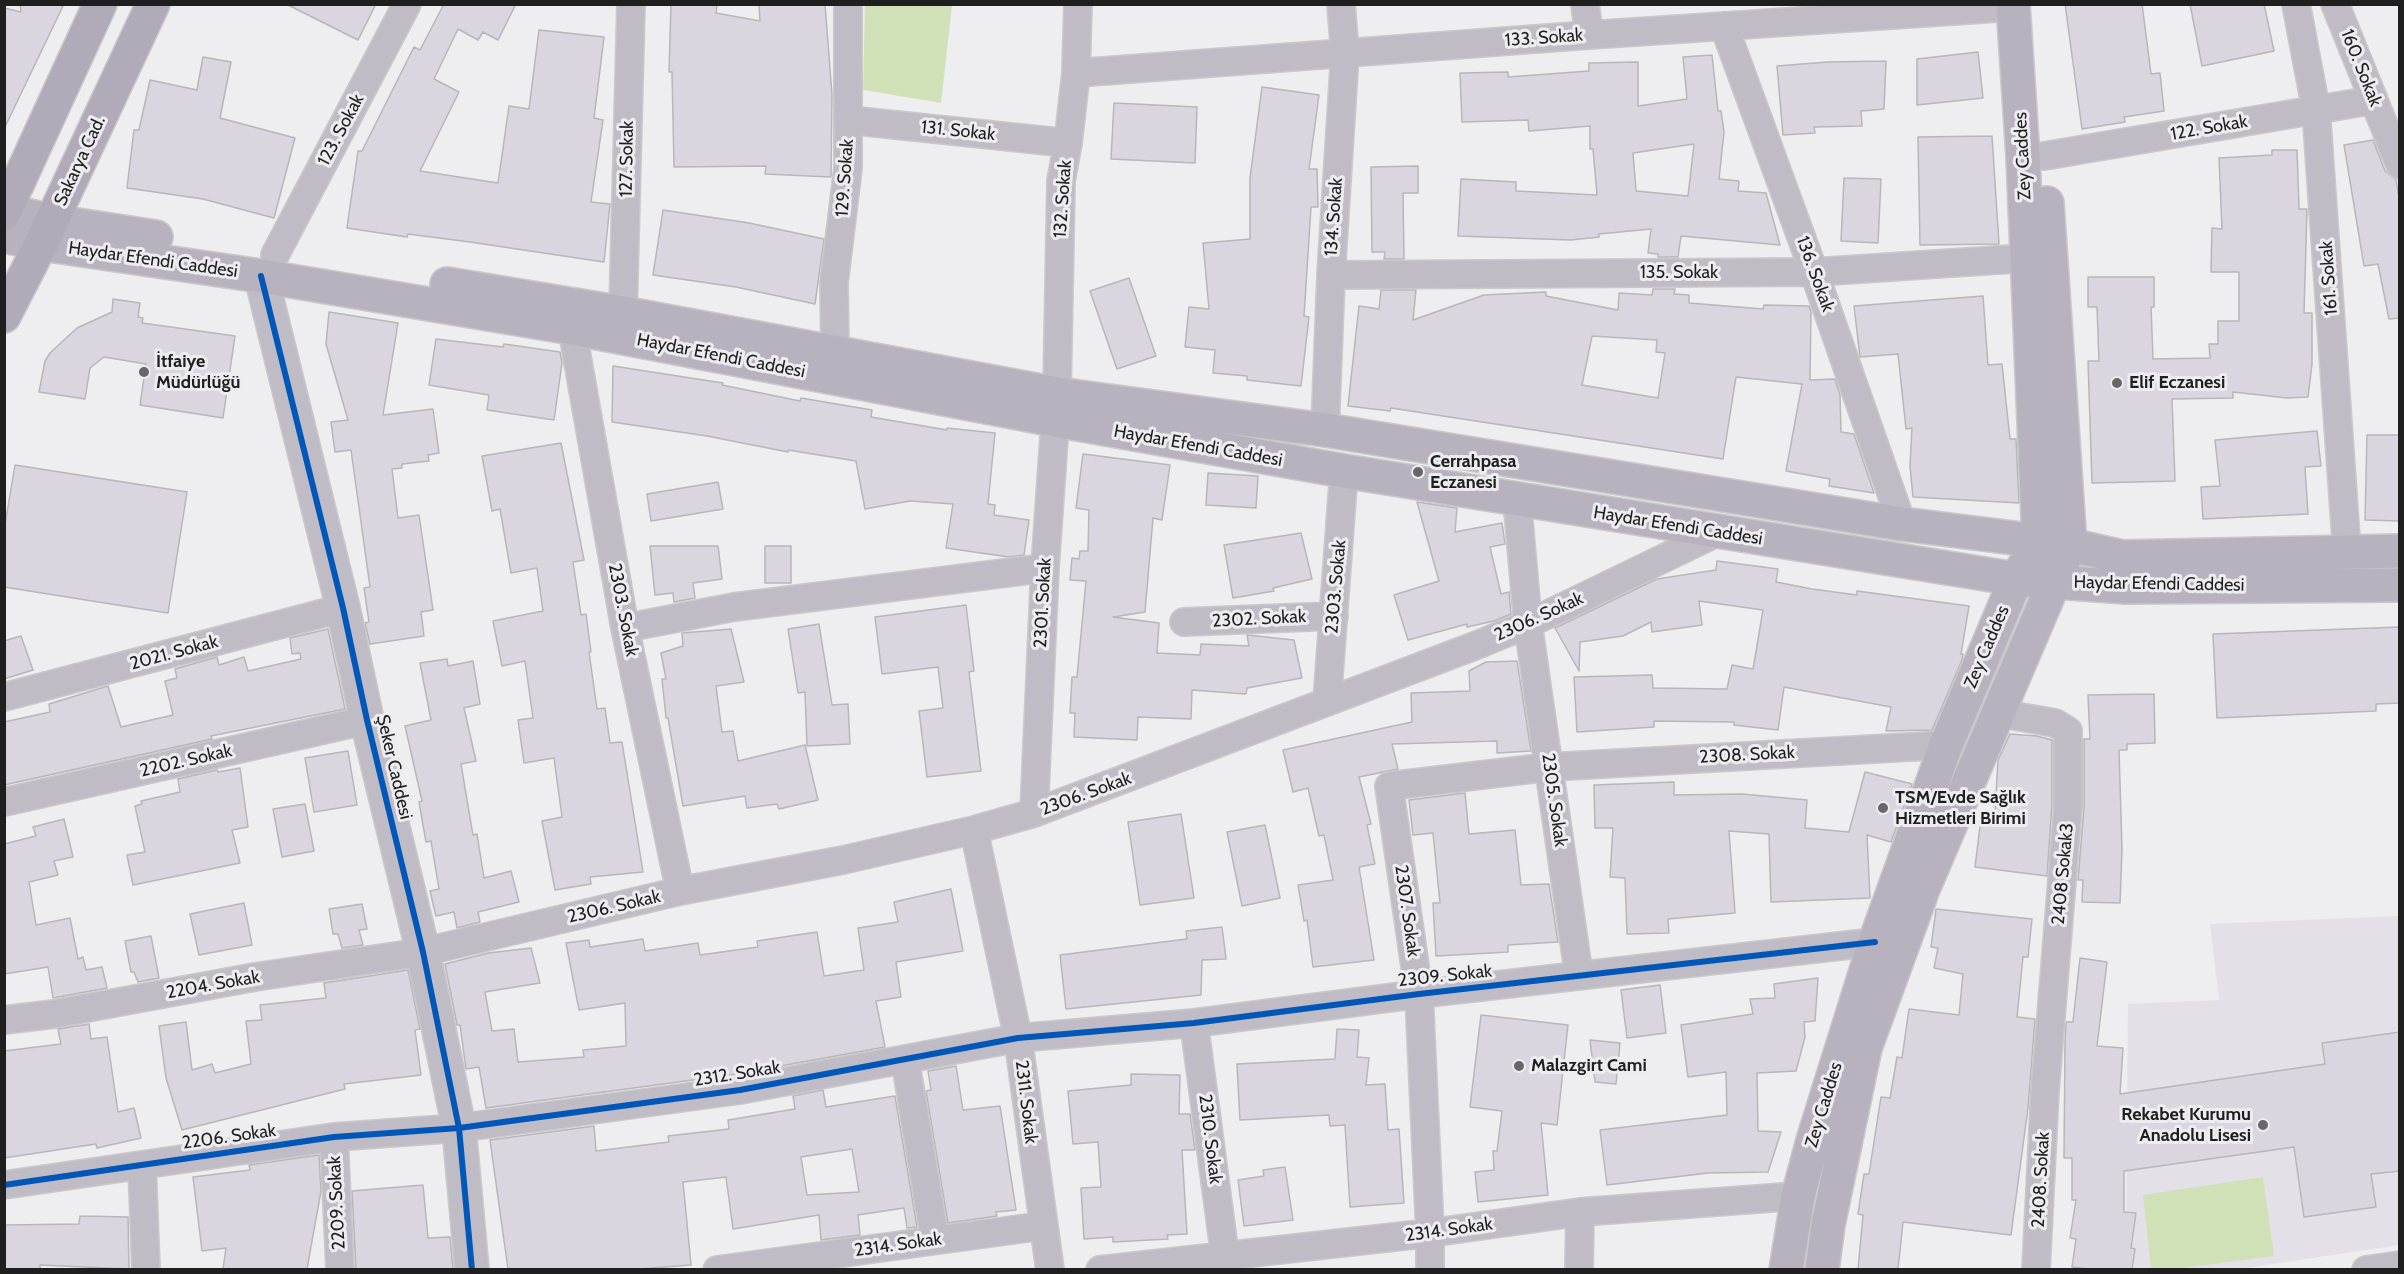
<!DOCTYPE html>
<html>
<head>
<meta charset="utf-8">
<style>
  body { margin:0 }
  #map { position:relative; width:2404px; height:1274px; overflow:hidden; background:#eeedef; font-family:Cabin,sans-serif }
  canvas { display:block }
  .frame { position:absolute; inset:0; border:6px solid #201f20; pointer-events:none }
</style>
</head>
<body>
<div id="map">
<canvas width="2404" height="1274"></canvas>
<div class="frame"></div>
</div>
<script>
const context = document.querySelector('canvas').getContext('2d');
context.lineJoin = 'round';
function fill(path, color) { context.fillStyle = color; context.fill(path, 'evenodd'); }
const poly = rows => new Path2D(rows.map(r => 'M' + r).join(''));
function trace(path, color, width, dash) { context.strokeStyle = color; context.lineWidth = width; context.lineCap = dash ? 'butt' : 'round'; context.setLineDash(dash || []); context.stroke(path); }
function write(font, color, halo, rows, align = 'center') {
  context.font = font + ' Cabin,sans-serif'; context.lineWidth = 6; context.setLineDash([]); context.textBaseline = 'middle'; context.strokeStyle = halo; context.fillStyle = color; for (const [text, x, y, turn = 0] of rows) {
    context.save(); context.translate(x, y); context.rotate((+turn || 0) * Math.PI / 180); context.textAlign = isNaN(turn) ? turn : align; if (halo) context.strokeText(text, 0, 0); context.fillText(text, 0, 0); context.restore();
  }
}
const built = poly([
  [2399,916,2399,1245,2239,1269,2126,1270,2128,1004,2219,1000,2210,924]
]);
const green = poly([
  [865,5,952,5,941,103,863,90],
  [2263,1177,2274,1256,2175,1269,2151,1269,2143,1195]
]);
const building = poly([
  [20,4,64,4,4,129,4,8,21,12,20,4],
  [286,4,376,4,358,40,286,4],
  [444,4,516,4,498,40,483,32,478,40,458,29,434,79,459,92,420,171,498,183,509,106,529,109,539,30,604,37,594,118,603,120,591,202,610,204,604,262,470,242,408,234,407,237,347,228,358,151,362,151,414,47,420,50,444,4],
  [671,4,717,4,716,13,760,21,759,4,825,4,832,95,831,177,765,174,766,166,674,167,672,72,669,72,671,4],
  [2065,4,2142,4,2151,74,2160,73,2164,111,2124,117,2125,122,2082,129,2065,4],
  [2190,4,2264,4,2274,51,2202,66,2190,4],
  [1978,52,1983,98,1917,105,1917,59,1978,52],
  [1712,55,1718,111,1721,111,1724,132,1719,179,1739,181,1738,191,1766,193,1780,245,1681,236,1678,257,1658,257,1658,254,1648,253,1651,229,1599,234,1599,237,1571,240,1458,236,1461,179,1516,182,1516,191,1597,195,1593,149,1590,149,1590,126,1529,131,1528,120,1462,122,1460,73,1508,72,1508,77,1589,71,1589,63,1638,62,1638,106,1687,99,1683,57,1712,55],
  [1694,144,1688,196,1636,191,1633,153,1694,144],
  [203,57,231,62,220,118,295,138,274,218,203,199,127,188,134,130,139,130,150,80,197,90,203,57],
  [1886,61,1884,109,1861,111,1862,126,1814,127,1815,133,1783,135,1777,66,1828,62,1886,61],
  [1262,87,1319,95,1309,169,1317,169,1318,207,1311,207,1304,316,1309,317,1301,386,1247,380,1247,376,1213,373,1215,350,1185,347,1189,307,1209,309,1203,243,1250,239,1250,178,1262,87],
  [1114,103,1197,107,1195,163,1111,159,1114,103],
  [1992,136,1999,244,1920,245,1918,137,1992,136],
  [2373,140,2385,171,2396,180,2400,204,2400,318,2389,319,2378,264,2364,266,2344,145,2373,140],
  [2272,150,2297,150,2299,209,2307,209,2304,313,2312,313,2312,364,2308,397,2287,398,2233,392,2233,398,2172,399,2175,481,2092,483,2088,361,2099,361,2097,307,2088,307,2088,277,2154,277,2154,307,2151,307,2153,359,2210,358,2209,344,2218,344,2218,321,2239,321,2239,272,2211,272,2212,228,2222,229,2219,158,2272,155,2272,150],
  [1418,166,1418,193,1403,193,1404,259,1384,259,1385,252,1372,252,1371,167,1418,166],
  [1844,178,1881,179,1878,243,1841,241,1844,178],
  [663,210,749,223,824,239,815,304,736,287,653,275,663,210],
  [1129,278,1156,356,1117,369,1090,291,1129,278],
  [1653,289,1675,289,1674,294,1689,295,1689,303,1763,309,1764,305,1809,306,1811,312,1810,380,1835,379,1840,395,1841,432,1854,434,1874,493,1829,486,1830,479,1786,471,1802,384,1736,377,1723,459,1391,408,1390,411,1348,406,1359,306,1379,309,1381,290,1416,290,1413,320,1484,295,1546,292,1546,296,1618,310,1619,293,1652,295,1653,289],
  [1592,336,1657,340,1656,352,1665,353,1658,398,1582,385,1592,336],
  [1983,296,1988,365,2002,364,2010,439,2016,439,2019,503,1913,497,1910,466,1912,428,1906,429,1898,354,1860,357,1854,306,1983,296],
  [113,299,140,303,138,317,143,318,142,323,235,336,223,418,140,405,146,364,104,357,90,368,85,399,39,392,45,361,50,353,77,328,112,312,113,299],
  [329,312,398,323,383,415,433,409,439,453,428,455,429,461,402,464,402,468,392,469,398,518,419,515,433,610,421,612,424,636,370,644,365,623,369,622,364,588,370,587,351,450,335,452,331,422,348,420,326,344,329,312],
  [436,339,503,347,504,344,560,352,562,363,554,420,487,410,489,395,429,385,436,339],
  [613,366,723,383,722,385,800,401,801,398,872,410,871,417,947,430,947,428,995,433,988,504,995,505,994,515,1029,520,1024,555,1009,557,946,548,953,504,910,501,865,509,856,461,788,450,788,452,707,436,612,422,613,366],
  [2317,431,2321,466,2305,467,2308,514,2203,519,2201,487,2220,486,2215,440,2317,431],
  [2367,435,2400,435,2400,521,2365,520,2367,435],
  [561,443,584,560,573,562,581,615,586,614,591,652,589,652,597,709,605,708,610,743,622,742,643,872,590,877,591,884,555,890,542,821,562,817,554,758,524,763,518,720,533,718,525,661,502,666,493,621,543,611,537,568,511,573,500,509,492,511,482,456,561,443],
  [1083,454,1170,465,1162,520,1153,518,1145,612,1113,617,1159,623,1157,653,1200,655,1201,644,1249,646,1247,635,1294,640,1302,678,1247,688,1246,694,1192,690,1191,719,1138,717,1137,740,1074,737,1075,713,1070,713,1072,677,1077,677,1086,581,1070,580,1072,558,1079,559,1080,551,1088,551,1089,510,1076,508,1083,454],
  [15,465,187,492,168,613,4,587,4,531,15,465],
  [1208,473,1258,476,1256,508,1206,505,1208,473],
  [718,482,723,509,651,521,647,494,718,482],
  [1417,502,1457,508,1455,532,1502,523,1505,544,1490,547,1501,594,1509,592,1511,614,1494,621,1467,627,1467,624,1408,640,1394,595,1439,581,1417,502],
  [1301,533,1312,579,1273,588,1274,591,1233,598,1224,545,1301,533],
  [650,546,718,546,722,579,693,583,695,598,674,602,673,593,655,595,650,546],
  [765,546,791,546,791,583,765,583,765,546],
  [1717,561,1778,569,1776,582,1812,589,1857,595,1857,591,1969,606,1961,654,1963,654,1962,660,1932,730,1886,731,1891,707,1784,687,1778,730,1734,725,1734,722,1654,721,1654,727,1577,732,1574,677,1652,675,1653,688,1727,689,1732,665,1753,669,1763,610,1699,601,1702,625,1652,632,1651,622,1623,636,1580,642,1579,671,1555,628,1657,579,1716,570,1717,561],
  [966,605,974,671,969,672,981,771,927,777,919,711,943,708,938,667,882,674,875,617,966,605],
  [819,624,832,705,848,704,850,744,807,746,805,692,798,693,788,629,819,624],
  [2400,627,2400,703,2376,704,2376,711,2217,718,2213,634,2400,627],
  [328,629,345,709,211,736,212,739,4,785,4,722,50,712,49,704,108,686,121,727,173,715,165,681,177,678,175,669,217,657,219,665,244,657,248,671,301,659,300,653,292,654,290,638,328,629],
  [731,629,744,682,716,686,722,732,733,731,738,761,805,745,818,800,779,809,777,804,747,808,745,796,683,806,668,718,666,718,662,679,666,679,661,653,683,646,682,633,731,629],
  [21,636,33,670,4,679,4,641,21,636],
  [447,659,448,666,473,661,480,704,464,708,476,761,461,764,473,835,477,834,484,878,511,871,519,902,478,912,480,922,457,928,454,912,436,916,430,891,439,889,431,841,426,842,419,802,422,801,405,726,431,720,420,663,447,659],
  [1517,661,1531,751,1497,753,1497,741,1392,744,1398,769,1359,777,1371,824,1367,825,1375,864,1359,867,1374,960,1313,967,1307,920,1304,921,1298,885,1333,880,1324,835,1319,836,1308,788,1293,792,1283,750,1412,722,1411,693,1470,691,1469,671,1486,662,1517,661],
  [2154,694,2155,743,2127,744,2127,750,2119,750,2122,849,2120,903,2082,902,2083,880,2078,880,2084,807,2084,739,2090,739,2088,695,2154,694],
  [2010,734,2037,736,2052,740,2052,805,2047,876,1975,867,1982,810,1995,812,1998,760,2010,734],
  [348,751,357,805,314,812,305,758,348,751],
  [240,768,248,827,232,830,240,863,133,885,127,855,145,852,135,806,142,804,141,801,180,792,178,779,217,770,218,772,240,768],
  [1865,772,1912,784,1891,842,1867,835,1870,898,1771,902,1769,834,1729,831,1735,913,1668,919,1669,933,1627,934,1625,878,1610,877,1613,828,1595,828,1594,785,1674,782,1674,795,1742,794,1807,800,1805,828,1849,832,1865,772],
  [1465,793,1469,834,1515,830,1521,885,1549,884,1558,942,1508,945,1508,952,1436,956,1433,903,1440,903,1433,833,1413,835,1409,800,1465,793],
  [305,804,314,851,282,857,273,809,305,804],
  [1181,814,1194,898,1140,905,1128,822,1181,814],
  [64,819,73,857,54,861,58,875,29,882,36,925,70,918,78,959,83,957,86,970,102,967,107,988,53,998,48,967,4,974,4,844,36,836,33,827,64,819],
  [1265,825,1280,898,1242,906,1227,832,1265,825],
  [951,889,963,951,896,962,901,997,876,1001,885,1047,737,1074,486,1108,479,1067,466,1069,460,1025,457,1025,445,964,488,953,531,948,540,983,485,992,492,1031,514,1029,518,1062,584,1057,583,1050,626,1046,625,1003,579,1010,566,943,589,940,590,947,643,939,645,951,698,943,700,955,758,947,757,941,817,932,824,976,864,970,858,928,898,922,894,902,951,889],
  [244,903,252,945,199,955,190,914,244,903],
  [362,904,367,929,359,930,363,945,342,948,338,934,333,934,329,909,362,904],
  [1936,909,2032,919,2028,957,2023,957,2017,1017,2035,1019,2028,1108,2011,1235,1903,1222,1898,1269,1858,1269,1863,1215,1858,1214,1864,1174,1869,1174,1881,1097,1890,1098,1897,1057,1902,1058,1909,1009,1959,1015,1963,974,1934,968,1938,948,1931,947,1936,909],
  [1222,927,1226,959,1202,960,1201,995,1066,1009,1060,955,1187,939,1186,931,1222,927],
  [151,936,159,978,138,982,134,972,131,972,125,941,151,936],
  [2080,958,2107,962,2097,1046,2123,1048,2120,1094,2325,1064,2322,1043,2400,1032,2400,1171,2371,1174,2376,1207,2304,1217,2294,1147,2124,1171,2124,1212,2136,1213,2131,1248,2135,1249,2132,1269,2089,1269,2072,1267,2076,1239,2070,1238,2076,1200,2072,1200,2072,1158,2064,1158,2065,1042,2066,1022,2073,1022,2080,958],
  [408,970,420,1029,415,1030,421,1075,344,1084,345,1089,182,1130,166,1078,159,1026,186,1022,192,1070,212,1064,215,1073,251,1064,246,1021,262,1020,260,1005,326,998,324,983,408,970],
  [1818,978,1815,1021,1804,1022,1805,1037,1796,1071,1757,1073,1758,1131,1781,1132,1768,1172,1708,1173,1607,1185,1600,1130,1727,1115,1726,1072,1688,1077,1681,1025,1753,1014,1750,999,1775,998,1774,984,1818,978],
  [1660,985,1666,1033,1627,1038,1621,990,1660,985],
  [1481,1015,1568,1025,1557,1125,1541,1123,1548,1195,1478,1202,1475,1172,1494,1170,1493,1151,1497,1151,1502,1111,1470,1107,1481,1015],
  [89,1024,91,1039,107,1037,118,1112,134,1108,141,1138,97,1148,96,1144,4,1158,4,1051,61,1044,58,1029,89,1024],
  [1337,1029,1359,1030,1357,1057,1369,1058,1366,1085,1385,1084,1388,1130,1399,1129,1404,1203,1350,1207,1345,1125,1330,1126,1329,1115,1240,1120,1237,1064,1335,1059,1337,1029],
  [1590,1040,1620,1043,1616,1084,1595,1082,1590,1040],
  [956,1066,963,1110,1000,1106,1016,1210,996,1212,997,1216,948,1223,926,1091,931,1090,928,1071,956,1066],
  [1131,1074,1180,1075,1179,1114,1190,1114,1195,1150,1182,1150,1187,1234,1167,1235,1168,1239,1113,1242,1113,1237,1084,1239,1081,1188,1101,1187,1098,1142,1073,1144,1068,1091,1131,1085,1131,1074],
  [823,1090,826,1107,895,1096,917,1227,907,1228,904,1208,858,1215,860,1235,821,1240,819,1215,733,1229,726,1177,683,1182,691,1265,639,1269,508,1269,490,1140,594,1126,596,1151,669,1142,668,1136,729,1129,728,1120,795,1109,793,1096,823,1090],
  [852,1149,859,1192,807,1195,801,1157,852,1149],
  [319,1155,321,1191,307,1269,223,1269,226,1248,202,1251,193,1177,250,1170,249,1165,319,1155],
  [1285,1167,1293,1220,1244,1226,1238,1180,1264,1176,1263,1170,1285,1167],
  [423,1185,428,1238,450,1237,453,1269,356,1269,352,1191,423,1185],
  [80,1216,128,1217,129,1269,40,1265,40,1269,4,1269,4,1225,79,1224,80,1216]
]);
const minor = poly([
  [1585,4,1589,35],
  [2296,4,2316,109,2347,553],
  [2335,4,2400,165],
  [1724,26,1814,272,1902,524],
  [1076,73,1589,35,2013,7],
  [848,120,1068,143],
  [2044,156,2374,100],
  [275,255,407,4],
  [1331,275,1814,272,2028,258],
  [623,313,631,4],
  [572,328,625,628,680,891],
  [835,351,834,283,848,168,848,4],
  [1325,430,1331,275,1345,53,1341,4],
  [1517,499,1528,624,1579,976],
  [1184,622,1334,616],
  [625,628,734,607,1045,568],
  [4,697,343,608],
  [1327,702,1344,471],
  [1998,713,2055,723,2068,731,2068,806,2045,1090,2036,1270],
  [4,802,367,720],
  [1034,813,1045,568,1057,394,1061,181,1068,143,1076,73,1078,4],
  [974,830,1018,1038,1050,1270],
  [4,1020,54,1014,255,977,423,952,680,891,843,860,974,830,1034,813,1477,645,1528,624,1716,533],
  [1194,1023,1225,1256],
  [905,1059,935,1240],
  [334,1137,340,1270],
  [142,1165,146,1270],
  [4,1185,334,1137,459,1128,740,1090,1018,1038,1194,1023,1419,994,1875,942],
  [717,1270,1042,1226],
  [1100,1270,1430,1233,1580,1212,1798,1196],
  [1430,1270,1430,1233,1419,994,1389,786,1549,767,1946,745],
  [1579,1270,1580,1212],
  [2366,1270,2400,1265]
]);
const tertiary = poly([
  [261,276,343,608,367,720,423,952,459,1128,472,1270]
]);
const secondary = poly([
  [4,210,51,221,156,237],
  [4,236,41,244,261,276,572,328,1055,420,1344,471,2016,579,2125,587,2400,585],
  [447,284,623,313,1057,394,1325,430,1902,524,2070,545,2123,557,2400,551],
  [1786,1270,1798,1196,1814,1137,1875,942,1946,745,2016,579,2039,542,2023,157,2013,4],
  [1822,1270,1828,1225,1865,1048,1923,889,2070,545,2047,203]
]);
const primary = poly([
  [4,213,100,4],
  [4,316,41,244,153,4]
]);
const cycleway = poly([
  [261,276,343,608,367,720,423,952,459,1128,472,1270],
  [4,1185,334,1137,459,1128,740,1090,1018,1038,1194,1023,1419,994,1875,942]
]);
const markers = [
  [144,372,6,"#686768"],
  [2117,383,6,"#686768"],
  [1418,472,6,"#686768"],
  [1883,808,6,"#686768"],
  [1519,1066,6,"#686768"],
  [2263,1125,6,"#686768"]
];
const streetNames = [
  ["133. Sokak",1544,38,-4],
  ["160. Sokak",2361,68,68],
  ["122. Sokak",2209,128,-10],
  ["123. Sokak",341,130,-62],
  ["131. Sokak",958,131,6],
  ["Zey Caddes",2023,156,-93],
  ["127. Sokak",627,159,-89],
  ["Sakarya Cad.",80,161,-65],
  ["129. Sokak",845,178,-86],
  ["132. Sokak",1063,199,-86],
  ["134. Sokak",1334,217,-86],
  ["Haydar Efendi Caddesi",153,260,8],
  ["135. Sokak",1679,273],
  ["136. Sokak",1815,274,70],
  ["161. Sokak",2329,278,-94],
  ["Haydar Efendi Caddesi",721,356,11],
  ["Haydar Efendi Caddesi",1198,446,10],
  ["Haydar Efendi Caddesi",1678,526,9],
  ["Haydar Efendi Caddesi",2159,584,1],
  ["2303. Sokak",1336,587,-85],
  ["2301. Sokak",1043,603,-87],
  ["2303. Sokak",623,610,79],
  ["2306. Sokak",1539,617,-24],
  ["2302. Sokak",1259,619,-3],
  ["Zey Caddes",1987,647,-67],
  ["2021. Sokak",174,653,-15],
  ["2308. Sokak",1747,755,-3],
  ["2202. Sokak",186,761,-13],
  ["Şeker Caddesi",394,767,77],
  ["2306. Sokak",1086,794,-20],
  ["2305. Sokak",1554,800,82],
  ["2408 Sokak3",2063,874,-85],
  ["2306. Sokak",614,907,-13],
  ["2307. Sokak",1407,911,82],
  ["2309. Sokak",1445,976,-6],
  ["2204. Sokak",213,985,-10],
  ["2312. Sokak",737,1074,-9],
  ["2311. Sokak",1026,1102,83],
  ["Zey Caddes",1824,1105,-73],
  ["2206. Sokak",229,1137,-8],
  ["2310. Sokak",1210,1139,83],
  ["2408. Sokak",2041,1180,-87],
  ["2209. Sokak",337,1203,-93],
  ["2314. Sokak",1449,1230,-8],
  ["2314. Sokak",898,1245,-8]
];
const poiNames = [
  ["İtfaiye",156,362],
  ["Müdürlüğü",156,383],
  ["Elif Eczanesi",2129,383],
  ["Cerrahpasa",1430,462],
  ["Eczanesi",1430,483],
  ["TSM/Evde Sağlık",1895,798],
  ["Hizmetleri Birimi",1895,819],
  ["Malazgirt Cami",1531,1066],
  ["Rekabet Kurumu",2251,1115,"right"],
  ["Anadolu Lisesi",2251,1136,"right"]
];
fill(built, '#e3e0e7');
fill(green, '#d0e1b8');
fill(building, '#dad6e0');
trace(building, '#b7b6b8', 1.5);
trace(minor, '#c9c8ca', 30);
trace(tertiary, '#c9c8ca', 36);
trace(secondary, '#c9c8ca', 36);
trace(primary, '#c9c8ca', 36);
trace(minor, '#c0bcc6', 27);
trace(tertiary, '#c0bcc6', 33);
trace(secondary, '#b8b2bf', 33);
trace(primary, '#b1abb9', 33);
trace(cycleway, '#0057b8', 6);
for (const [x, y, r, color] of markers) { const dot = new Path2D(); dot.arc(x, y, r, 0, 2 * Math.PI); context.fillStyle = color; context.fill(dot); trace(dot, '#edecf0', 2); }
write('18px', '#201f20', '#edecf0', streetNames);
write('bold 18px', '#201f20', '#edecf0', poiNames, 'left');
</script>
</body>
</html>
